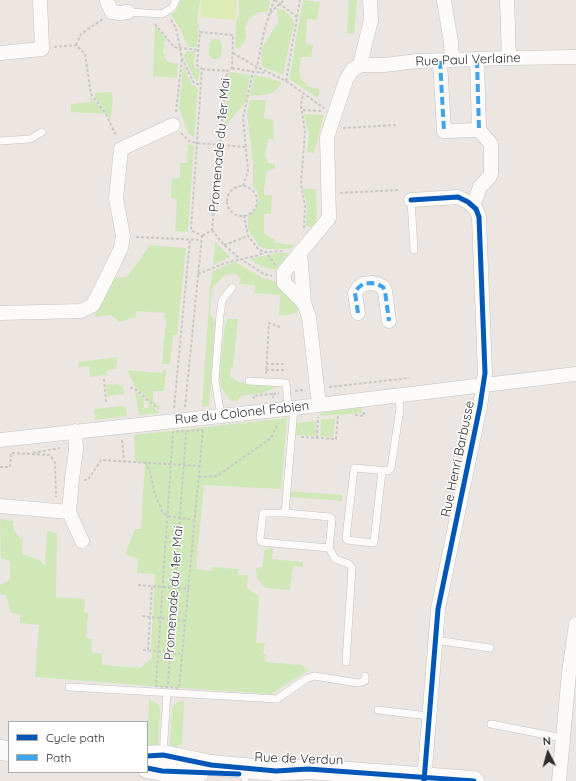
<!DOCTYPE html>
<html>
<head>
<meta charset="utf-8">
<style>
  body { margin:0 }
  #map { position:relative; width:576px; height:781px; overflow:hidden; background:#ebe6e1; font-family:Quicksand,sans-serif }
  canvas { display:block }
  .legend { position:absolute; left:8px; top:721px; width:140px; height:52px; box-sizing:border-box; background:#fff; border:1px solid #ababab; margin:0; padding:5px 7px; list-style:none; font-size:12px; color:#2c2c2c }
  .legend li { display:flex; align-items:center; gap:8px; height:20px }
  .legend b { width:20px; border:1px solid #ababab }
  .north { position:absolute; left:528px; top:733px; width:40px; height:40px; -webkit-text-stroke:3px #fff; paint-order:stroke; rotate:354deg; font-size:11px; font-weight:700; line-height:16px; text-align:center; color:#2c2c2c }
  .north::after { content:''; display:block; margin:auto; width:14px; height:18px; background:#2c2c2c; clip-path:polygon(50% 0,100% 100%,50% 72%,0 100%) }
</style>
</head>
<body>
<div id="map">
<canvas width="576" height="781"></canvas>
<ul class="legend">
<li><b style="height:5px;background:#0057b8"></b>Cycle path</li>
<li><b style="height:5px;background:#3ea3eb"></b>Path</li>
</ul>
<div class="north">N</div>
</div>
<script>
const context = document.querySelector('canvas').getContext('2d');
context.lineJoin = 'round';
function fill(path, color) { context.fillStyle = color; context.fill(path, 'evenodd'); }
const poly = rows => new Path2D(rows.map(r => 'M' + r).join(''));
function trace(path, color, width, dash) { context.strokeStyle = color; context.lineWidth = width; context.lineCap = dash ? 'butt' : 'round'; context.setLineDash(dash || []); context.stroke(path); }
function write(font, color, halo, rows, align = 'center') {
  context.font = font + ' Quicksand,sans-serif'; context.lineWidth = 3; context.setLineDash([]); context.textBaseline = 'middle'; context.strokeStyle = halo; context.fillStyle = color; for (const [text, x, y, turn = 0] of rows) {
    context.save(); context.translate(x, y); context.rotate((+turn || 0) * Math.PI / 180); context.textAlign = isNaN(turn) ? turn : align; if (halo) context.strokeText(text, 0, 0); context.fillText(text, 0, 0); context.restore();
  }
}
const green = poly([
  [181,0,200,0,197,22,199,25,197,47,188,47,180,29,171,15,176,11],
  [239,0,270,0,270,2,268,12,259,12,249,19,245,28,246,37,240,49,235,47,236,21,239,14],
  [303,0,320,2,317,20,307,19,306,44,313,45,311,57,301,57,299,70,301,79,309,87,320,89,318,98,289,79],
  [349,0,357,0,354,34,347,33],
  [277,8,285,11,292,18,294,23,283,75,261,66,262,48,278,22],
  [155,25,165,38,163,52,165,58,168,62,178,64,177,78,153,76],
  [213,39,220,40,222,46,221,56,218,59,212,59,209,55,209,44],
  [188,51,195,51,194,67,200,69,198,82,194,78,184,57,186,52],
  [183,65,192,85,198,88,194,137,189,134,179,108],
  [229,72,250,75,246,101,225,127],
  [254,75,269,78,282,83,275,91,269,94,250,96],
  [111,92,113,97,111,120,95,97,95,93],
  [90,96,106,114,71,112,71,104,91,102],
  [250,100,266,100,264,118,273,120,274,140,268,139,265,155,268,163,275,164,275,169,267,170,264,190,264,195,272,195,271,214,264,214,264,233,271,238,274,238,275,243,295,245,290,249,267,249,259,246,248,229,248,216,256,209,259,200,257,191,253,187,253,161,247,114],
  [304,114,324,115,314,153,307,152,309,134],
  [188,144,194,146,188,232,175,231,177,199,171,198,172,178,180,178,180,163,187,163],
  [303,188,316,189,317,223,313,227,306,226,307,204],
  [215,242,230,257,213,265],
  [150,245,186,248,177,335,173,335,170,364,162,364,166,321,164,320,165,313,136,311,136,318,132,318,120,322,111,315,94,317,114,278,127,277],
  [277,253,289,253,276,270,262,267,250,259],
  [235,262,261,277,279,283,297,303,297,312,289,315,279,315,280,295,254,293,255,285,239,284,241,279,236,274,225,275,212,288,210,314,215,322,209,406,202,407,210,288,213,271],
  [228,319,238,319,233,367,231,367,230,377,239,382,279,386,263,393,241,396,236,402,230,400,222,389,219,377,225,324],
  [118,357,116,369,108,370,106,375,90,377,89,366,79,368,78,362],
  [127,370,162,373,163,370,166,370,164,391,153,391,153,400,160,407,157,408,135,387],
  [118,384,123,387,124,394,107,396,106,385],
  [135,391,147,401,144,401,144,408,148,408,148,402,159,413,139,415],
  [122,406,126,408,127,416,95,420,94,409],
  [362,407,362,413,321,416,320,413],
  [287,418,281,489,204,485,196,569,212,571,212,567,239,569,238,575,248,575,247,588,259,596,256,643,265,643,263,654,266,655,265,662,301,665,309,670,271,694,150,686,35,677,39,625,20,623,20,614,11,613,6,595,0,594,0,585,10,580,10,561,1,558,0,519,13,521,14,530,18,536,23,538,22,554,40,560,42,564,45,565,47,531,57,533,56,597,85,599,84,612,88,613,86,638,92,639,91,652,102,654,102,665,140,668,152,658,151,645,155,574,137,573,138,559,125,554,135,529,141,529,142,506,145,464,135,462,134,435],
  [335,418,333,437,320,436,321,420],
  [316,421,316,436,294,435,295,423],
  [290,491,342,495,342,501,290,497],
  [269,548,273,548,272,559,303,562,303,567,293,566,290,590,265,588,257,579,256,568,262,567,264,555,265,550],
  [149,699,159,705,160,711,158,745,156,747,147,746],
  [184,701,182,745,178,745,178,748,173,747,170,744,172,710,174,705,179,702]
]);
const pitch = poly([
  [201,0,237,0,235,20,200,17]
]);
const path = poly([
  [275,0,297,17],
  [270,13,284,0],
  [171,20,176,28,182,58,194,83,201,85],
  [155,24,174,47,198,50],
  [76,45,81,34,103,19],
  [54,47,76,45,85,54,91,94,106,114,116,136],
  [233,53,257,67,286,81,324,108],
  [232,68,262,73,266,72],
  [202,69,227,71],
  [286,81,300,0],
  [303,110,321,111],
  [176,112,182,58],
  [343,128,396,125],
  [181,133,189,141,197,143,245,147],
  [243,186,248,171,243,118,253,72,257,67,264,31,274,0],
  '227 201a15 15 0 1 1 30 0a15 15 0 1 1-30 0Z',
  [340,193,400,190],
  [244,215,248,236,259,250,266,252,284,251],
  [304,228,305,206,301,184,305,132,301,106,302,98,304,95],
  [212,230,224,245,239,258,264,274,272,276],
  [136,237,201,240],
  [224,245,248,236],
  [198,274,225,263,259,255,266,252,275,265],
  [266,364,284,364],
  [266,370,285,370],
  [266,374,269,323,280,327],
  [104,379,106,402],
  [329,387,409,378],
  [130,388,134,388,158,409],
  [295,391,304,390],
  [273,394,279,393],
  [254,399,253,396,273,394,273,398],
  [185,407,202,236,191,230,202,69,197,65,200,32,233,35,232,68,227,71,212,230,202,236],
  [174,408,190,239],
  [355,415,364,416,364,412],
  [203,430,179,688,156,686,173,432,203,430],
  [301,437,336,439,338,416],
  [317,438,318,417],
  [122,440,124,461],
  [33,453,60,448],
  [145,462,150,472,155,494,162,511,167,516,195,520],
  [0,467,10,467,11,453,49,455,52,458,55,463,56,497],
  [199,477,217,476,271,438,278,423],
  [84,480,88,480,101,460,200,466],
  [138,585,189,589],
  [142,616,186,621],
  [143,650,182,654],
  [148,650,152,586],
  [168,684,186,433]
]);
const lane = poly([
  [128,12,162,14,172,8,176,0],
  [0,141,30,139,42,132],
  [411,200,414,250],
  [249,381,286,383,288,408],
  [294,408,285,513,263,513,260,539,261,542,329,548,335,559,349,564,352,568,346,662],
  [221,416,215,380,220,315,222,301,226,295,232,288],
  [382,471,374,542,372,543,347,540,346,538,354,469,355,468,388,471,391,468,400,408,398,395],
  [285,513,330,517,332,519,329,548],
  [435,640,490,648],
  [69,687,277,699,306,679,314,676,358,683,365,681,365,676],
  [378,710,429,716],
  [491,724,562,738],
  [163,755,167,693],
  [245,781,245,775]
]);
const street = poly([
  [107,0,108,4,112,12,119,13,128,12],
  [507,0,509,58],
  [444,1,451,42,452,60],
  [0,53,42,49,40,0],
  [477,60,479,130],
  [440,61,444,131,479,130,491,144,491,173,490,176,480,187,476,198,472,204],
  [360,65,384,65,418,61,509,58,576,57],
  [411,200,458,197,468,202,476,209,479,217,485,373,480,406,438,609,424,781],
  [300,252,304,303,309,317,319,405],
  [304,303,284,283,284,272,329,218,327,137,346,80,352,70,360,65,371,20,370,0],
  [0,313,81,311,93,305,110,271,121,248,123,236,116,198,121,149,173,125],
  [358,313,355,293,358,288,363,284,371,283,377,284,383,287,385,291,389,321],
  [75,431,76,450,72,479,69,512,82,541],
  [0,440,294,408,576,374],
  [0,506,69,512],
  [559,781,569,673,576,624]
]);
const secondary = poly([
  [0,750,9,751],
  [147,756,163,755,211,765,276,771,308,769,474,781],
  [147,768,162,771,199,772]
]);
const quiet = poly([
  [477,60,479,130],
  [440,61,444,131],
  [358,313,355,293,358,288,363,284,371,283,377,284,383,287,385,291,389,321]
]);
const cycleway = poly([
  [411,200,458,197,468,202,476,209,479,217,485,373,480,406,438,609,424,781],
  [147,756,163,755,211,765,276,771,308,769,474,781],
  [147,768,162,771,239,774]
]);
const streetNames = [
  ["Rue Paul Verlaine",468,60,-2],
  ["Promenade du 1er Mai",220,145,-85],
  ["Rue du Colonel Fabien",242,413,-6],
  ["Rue Henri Barbusse",458,459,-78],
  ["Promenade du 1er Mai",174,593,-86],
  ["Rue de Verdun",299,759,2]
];
fill(green, '#d0e8b8');
fill(pitch, '#ddecb5');
trace(lane, '#c4c3c3', 8);
trace(street, '#c4c3c3', 15);
trace(secondary, '#c4c3c3', 21);
trace(path, '#c8c8c7', 2, [3, 2]);
trace(lane, '#fcfbfa', 7);
trace(street, '#fcfbfa', 14);
trace(secondary, '#fcfbfa', 20);
trace(quiet, '#3ea3eb', 4, [8, 4]);
trace(cycleway, '#0057b8', 5);
write('13px', '#2c2c2c', '#fff', streetNames);
</script>
</body>
</html>
